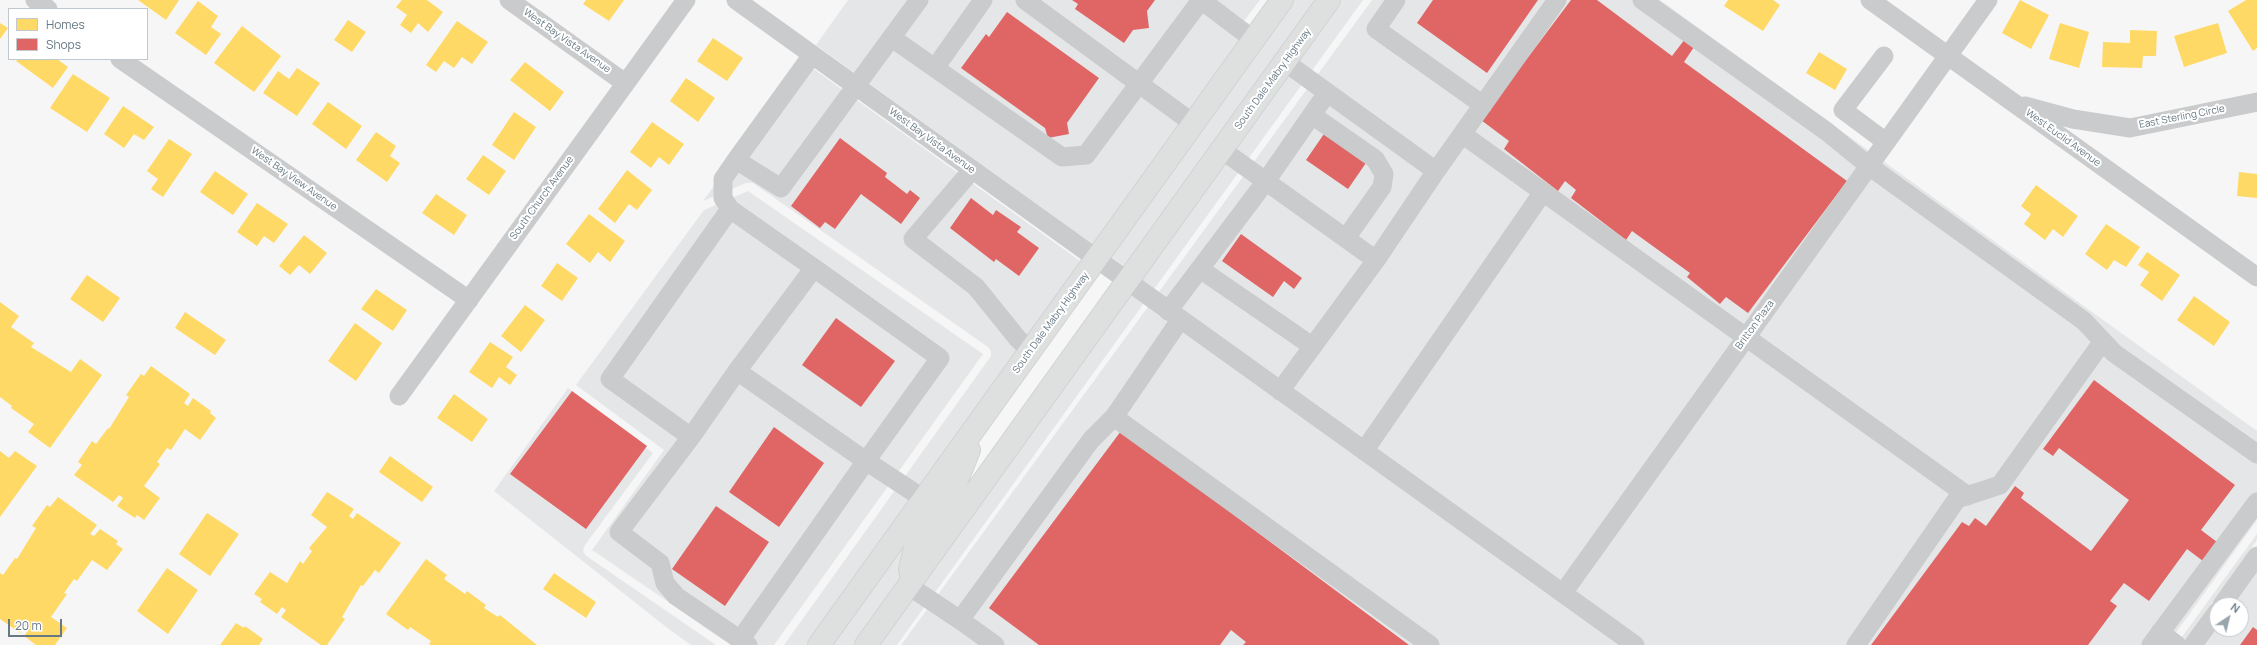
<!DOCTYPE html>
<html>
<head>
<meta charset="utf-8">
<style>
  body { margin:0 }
  #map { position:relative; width:2257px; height:645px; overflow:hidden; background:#f6f6f6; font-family:Manrope,sans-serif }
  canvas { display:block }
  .legend { position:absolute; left:8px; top:8px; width:140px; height:52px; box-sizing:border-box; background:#fff; border:1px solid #c2c9ce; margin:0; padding:5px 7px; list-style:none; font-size:12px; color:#677985 }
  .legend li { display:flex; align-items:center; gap:8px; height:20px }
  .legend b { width:20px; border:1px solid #c2c9ce }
  .north { position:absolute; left:2209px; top:597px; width:40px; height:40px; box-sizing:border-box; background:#fff; border:1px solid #c2c9ce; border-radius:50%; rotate:35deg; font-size:11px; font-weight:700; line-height:16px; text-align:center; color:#677985 }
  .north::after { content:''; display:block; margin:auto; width:14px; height:18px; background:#99a5ad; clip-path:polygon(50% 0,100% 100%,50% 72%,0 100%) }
  .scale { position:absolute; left:8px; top:619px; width:54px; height:18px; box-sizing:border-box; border:2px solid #677985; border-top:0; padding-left:5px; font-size:12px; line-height:14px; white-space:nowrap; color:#677985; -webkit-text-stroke:3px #fff; paint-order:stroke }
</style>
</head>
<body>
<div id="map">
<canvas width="2257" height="645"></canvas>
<ul class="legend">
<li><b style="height:11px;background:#ffd966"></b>Homes</li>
<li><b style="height:11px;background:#e06666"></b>Shops</li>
</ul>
<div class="north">N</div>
<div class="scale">20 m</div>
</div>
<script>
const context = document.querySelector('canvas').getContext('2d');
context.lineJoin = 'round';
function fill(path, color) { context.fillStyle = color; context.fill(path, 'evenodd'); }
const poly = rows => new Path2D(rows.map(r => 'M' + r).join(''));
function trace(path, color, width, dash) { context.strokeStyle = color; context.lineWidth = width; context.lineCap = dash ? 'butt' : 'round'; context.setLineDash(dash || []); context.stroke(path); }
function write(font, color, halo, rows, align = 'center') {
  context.font = font + ' Manrope,sans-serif'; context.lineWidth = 4; context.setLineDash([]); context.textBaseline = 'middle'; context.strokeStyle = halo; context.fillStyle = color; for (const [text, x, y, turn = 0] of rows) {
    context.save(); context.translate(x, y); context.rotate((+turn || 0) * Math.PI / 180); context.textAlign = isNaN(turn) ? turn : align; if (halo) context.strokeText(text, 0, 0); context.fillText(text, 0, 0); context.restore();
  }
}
const built = poly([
  [848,0,1200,0,1242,29,1251,26,1095,246,816,45],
  [1215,0,1260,0,1244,21],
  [1294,0,1318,0,1126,268,1110,256],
  [1341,0,1363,0,897,645,878,645],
  [1372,0,1660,0,2257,431,2257,520,2167,645,901,645],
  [804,62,1083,263,979,407,976,407,973,415,808,645,784,645,991,356,991,351,988,347,753,183,746,183,703,201],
  [748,191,983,354,774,645,732,645,592,550,664,450,576,385,704,210],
  [568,388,653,453,585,545,583,550,585,555,716,645,691,645,670,630,494,491],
  [937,497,902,580,855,645,831,645],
  [2257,534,2257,540,2182,645,2176,645],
  [2257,572,2257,645,2205,645,2217,628,2241,629,2241,605,2234,605]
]);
const homes = poly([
  [138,0,179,0,166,20],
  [402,0,427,0,443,12,428,32,418,23,411,33,400,25,407,15,396,7],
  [586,0,624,0,609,21,583,4],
  [1728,0,1773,0,1780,5,1763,31,1724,6],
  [2020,0,2049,15,2031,49,2002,33],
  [2246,0,2257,0,2257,48,2253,51,2228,11],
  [198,1,218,16,211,27,221,34,206,55,175,33],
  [348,20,366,32,352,52,334,40],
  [457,21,488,42,472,64,462,57,454,68,444,61,436,72,426,65],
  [0,23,8,28,0,39],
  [2060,23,2089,32,2079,68,2049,59],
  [2218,23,2227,53,2184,67,2174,36],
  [242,26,281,56,254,92,214,63],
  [2130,30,2157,31,2156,56,2143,56,2142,68,2102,67,2103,42,2130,43],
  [713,38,743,58,727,81,697,61],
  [1819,52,1847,69,1835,90,1806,73],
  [18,59,57,59,68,67,53,88,16,61],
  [525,62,564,92,550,111,510,80],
  [297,68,320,83,297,116,263,93,278,71,289,79],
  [73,74,110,98,87,132,50,108],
  [686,78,715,98,698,122,670,101],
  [328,102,362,126,346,149,312,124],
  [123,106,154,127,144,140,134,134,124,148,104,134],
  [514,112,536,127,514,160,492,145],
  [652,122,684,144,669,165,659,157,651,168,630,152],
  [376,132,396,146,390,156,400,163,387,182,356,160],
  [169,139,192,154,163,197,151,189,158,179,147,171],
  [483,155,506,171,489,195,466,179],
  [627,170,652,190,637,210,629,204,615,223,598,209],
  [215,171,248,194,233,215,200,192],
  [2239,172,2257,174,2257,198,2237,196],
  [2036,185,2078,216,2063,237,2053,229,2045,240,2024,224,2031,214,2021,206],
  [436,194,467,215,454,235,422,213],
  [257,203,288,224,274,243,264,236,257,246,237,232],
  [589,214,625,241,610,262,598,252,590,263,566,244],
  [2106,224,2140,247,2126,267,2114,260,2107,270,2085,254],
  [304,235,327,253,310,274,299,265,290,275,279,266],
  [2147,252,2180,275,2162,301,2140,285,2149,272,2138,265],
  [557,263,578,278,562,301,541,286],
  [87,275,120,298,103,322,70,299],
  [376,289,407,310,393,331,361,309],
  [2194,296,2230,322,2214,346,2177,320],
  [0,302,19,316,11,327,34,343,31,347,71,372,80,359,102,375,50,448,28,432,34,424,11,408,12,406,0,397],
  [525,305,545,320,521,352,501,336],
  [185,312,226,340,215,355,175,328],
  [355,323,382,343,356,381,328,361],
  [490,342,513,357,506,367,517,375,510,385,499,377,492,388,469,372],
  [151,366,190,394,184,403,188,406,193,398,211,411,210,413,216,418,200,440,185,429,171,450,167,448,157,462,160,464,144,486,160,498,144,520,137,515,135,518,117,506,123,498,119,495,113,502,74,475,82,465,78,462,92,441,96,444,108,428,109,429,129,397,126,395,141,374,144,376],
  [454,394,488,419,472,442,437,418],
  [0,451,9,458,15,451,37,466,0,517],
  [390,456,433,487,422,502,379,472],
  [327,492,354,509,349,516,353,519,357,513,401,543,379,573,375,570,363,586,361,585,342,617,345,619,327,645,321,645,281,617,286,610,282,607,277,614,260,602,262,599,254,594,270,572,287,583,300,561,303,564,312,551,309,548,327,527,311,515],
  [58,497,97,525,90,534,94,536,100,529,118,541,116,544,123,549,107,570,92,560,77,581,74,579,64,593,67,594,51,617,67,628,55,645,36,645,24,636,30,628,26,625,20,633,0,619,0,573,3,575,15,558,17,559,36,528,32,526,47,505,50,507],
  [207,513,239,534,210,576,179,554],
  [426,559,447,575,444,579,465,594,467,591,486,605,484,608,498,617,500,615,537,645,431,645,429,644,431,641,410,627,408,630,386,614],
  [167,568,198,590,168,634,137,611],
  [554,573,596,602,586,618,543,589],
  [236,623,244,628,245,626,263,639,259,645,220,645]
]);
const shops = poly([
  [1072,0,1155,0,1147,11,1149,28,1133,30,1124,43,1075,9,1078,4],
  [1433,0,1538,0,1487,73,1417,23],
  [1571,0,1597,0,1672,56,1685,39,1694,47,1684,62,1847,181,1748,313,1726,297,1720,304,1687,277,1690,273,1632,231,1626,240,1571,198,1576,190,1565,181,1558,191,1504,149,1509,141,1481,120],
  [1007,12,1099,78,1067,123,1069,134,1048,138,1045,128,961,68,986,34,989,37],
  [1326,131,1368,160,1348,189,1306,160],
  [840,138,887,173,885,177,907,194,910,190,920,198,901,224,861,194,835,229,825,222,820,228,791,206],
  [971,198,993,215,996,210,1021,227,1017,232,1039,248,1019,276,996,259,994,262,950,228],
  [1241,234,1302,278,1294,289,1284,281,1273,297,1222,261],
  [836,318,895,361,861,407,802,365],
  [2094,380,2235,485,2201,530,2217,542,2203,561,2187,549,2149,601,2124,583,2110,601,2117,606,2088,645,1871,645,1962,522,1969,526,1975,518,1986,526,2015,486,2024,493,2021,498,2091,551,2129,500,2059,448,2053,456,2043,449],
  [572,391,647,446,586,529,510,474],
  [774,427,824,463,779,527,729,492],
  [1121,431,1409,645,1243,645,1246,642,1231,630,1220,645,1039,645,989,608],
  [716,506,769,542,725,606,672,569],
  [2253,627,2257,630,2257,645,2240,645]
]);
const minor = poly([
  [35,0,48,9],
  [509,0,625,83],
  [736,0,1635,645],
  [1025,0,1194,124],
  [1201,0,1254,40],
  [1396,0,1376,29,1483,105],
  [1642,0,1826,131,1869,166,2084,321,2114,353,2257,454],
  [1870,0,2257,277],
  [892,38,1062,157,1086,155,1201,0],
  [1884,56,1843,110,1886,142],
  [120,59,469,300],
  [1285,62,1436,171],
  [935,68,983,0],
  [2025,106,2073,119,2130,128,2257,102],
  [1312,115,1375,159,1384,174,1382,187,1346,238],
  [1462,134,1968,496],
  [1222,150,1376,260],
  [736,160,812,55],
  [972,170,913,239,976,287,1018,339,1031,351],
  [730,209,814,268,737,371,866,461,940,358,814,268],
  [1200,269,1312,346],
  [1168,311,1266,181,1327,93],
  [1180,320,1114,417,1430,645],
  [1280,391,1376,260,1436,171,1557,0],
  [399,396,686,0],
  [691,437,737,371],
  [1364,451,1543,192],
  [909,586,960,620],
  [1563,593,1988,0],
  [2222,605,2257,556],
  [2160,632,2177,645],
  [740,640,866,461,924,499],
  [748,645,676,596,665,583,660,563,619,532,691,437,610,379,730,209,723,198,723,179,736,160,781,188,919,0],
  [995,645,960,620,1091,440,1114,417],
  [1856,645,1957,499,2000,485,2103,341],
  [2151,645,2257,502],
  [2193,645,2217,612]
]);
const major = poly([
  [912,581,910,569,916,544,953,490,969,450],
  [819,645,1282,0],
  [866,645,1329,0]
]);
const streetNames = [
  ["West Bay Vista Avenue",567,41,35],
  ["South Dale Mabry Highway",1273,79,-54],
  ["East Sterling Circle",2182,117,-11],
  ["West Euclid Avenue",2063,138,36],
  ["West Bay Vista Avenue",932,141,36],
  ["West Bay View Avenue",294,179,35],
  ["South Church Avenue",542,198,-54],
  ["South Dale Mabry Highway",1051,323,-54],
  ["Britton Plaza",1755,325,-54]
];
fill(built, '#e5e6e7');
fill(homes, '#ffd966');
fill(shops, '#e06666');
trace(major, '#d2d3d4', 24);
trace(minor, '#c9cbcc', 19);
trace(major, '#dedfdf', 22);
write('10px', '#677985', '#fff', streetNames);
</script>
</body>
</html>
